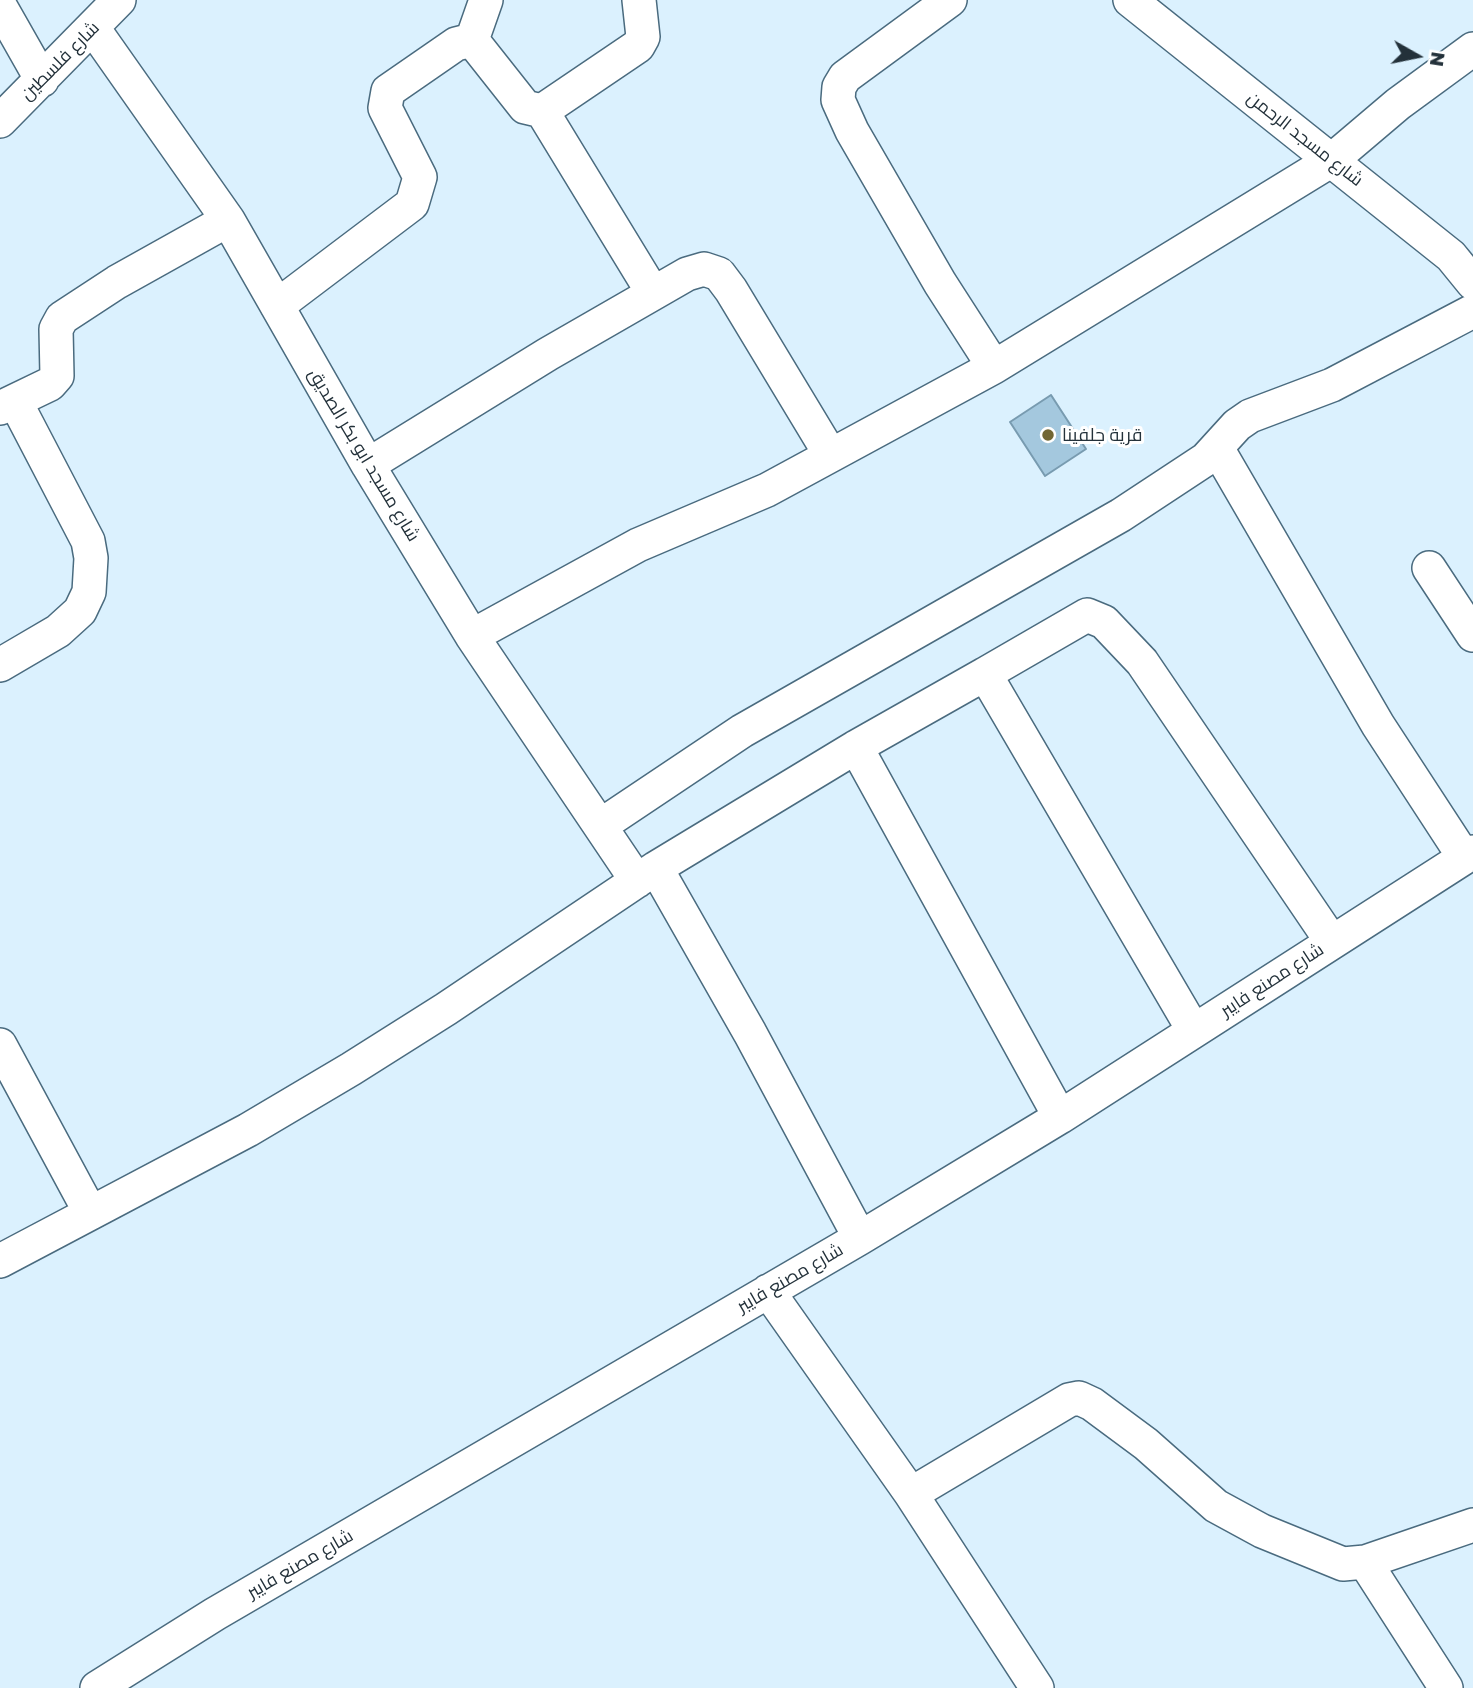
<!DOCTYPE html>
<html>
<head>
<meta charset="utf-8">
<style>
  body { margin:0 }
  #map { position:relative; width:1473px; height:1688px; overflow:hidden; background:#dbf1fe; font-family:"Golos Text",sans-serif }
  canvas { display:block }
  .north { position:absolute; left:1382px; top:21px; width:70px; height:70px; -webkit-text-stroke:5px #fff; paint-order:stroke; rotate:99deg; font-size:19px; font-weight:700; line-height:28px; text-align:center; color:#23313a }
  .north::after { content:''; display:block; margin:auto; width:24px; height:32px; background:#23313a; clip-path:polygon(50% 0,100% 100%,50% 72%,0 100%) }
</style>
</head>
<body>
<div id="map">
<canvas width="1473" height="1688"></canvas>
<div class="north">N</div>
</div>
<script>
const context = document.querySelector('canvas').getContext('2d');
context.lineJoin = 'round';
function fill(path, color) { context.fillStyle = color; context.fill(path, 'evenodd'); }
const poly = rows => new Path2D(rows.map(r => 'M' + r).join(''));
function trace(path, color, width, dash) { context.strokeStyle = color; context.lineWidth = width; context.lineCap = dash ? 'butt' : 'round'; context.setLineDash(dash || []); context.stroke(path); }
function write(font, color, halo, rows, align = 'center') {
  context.font = font + ' "Golos Text",Cairo,sans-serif'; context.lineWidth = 6; context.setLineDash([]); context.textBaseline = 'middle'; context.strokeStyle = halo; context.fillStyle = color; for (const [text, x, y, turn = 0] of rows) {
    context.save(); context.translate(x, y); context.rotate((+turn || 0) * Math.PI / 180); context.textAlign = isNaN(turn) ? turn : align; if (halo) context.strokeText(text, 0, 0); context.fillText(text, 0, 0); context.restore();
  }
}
const building = poly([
  [1051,395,1086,449,1045,476,1010,422,1051,395]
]);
const minor = poly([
  [950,0,845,77,839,87,838,100,852,131,940,283,994,367,1332,160,1398,104,1473,49],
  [1130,0,1451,256,1473,283],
  [0,6,42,80],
  [93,28,228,220,368,465,472,636,637,881],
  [472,40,486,0],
  [542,111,653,293],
  [0,121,119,0],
  [277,306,412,204,420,177,385,108,388,91,456,44,472,40,525,107,542,111,638,46,643,37,639,0],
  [0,408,50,384,57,376,56,329,62,318,117,282,228,220],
  [1217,448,1378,725,1464,857],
  [368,465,548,354,687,274,704,269,719,274,731,290,830,454],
  [1429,568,1473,635],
  [472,636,638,545,767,490,994,367],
  [0,665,58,631,80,611,89,592,91,558,88,541,15,401],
  [856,747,1060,1117],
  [600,826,742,731,1121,515,1206,459,1237,425,1250,416,1332,385,1473,311],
  [656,868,750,1033,860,1238],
  [1194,1031,985,674,1087,615,1104,622,1142,662,1332,942],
  [0,1045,90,1212],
  [0,1261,248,1130,351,1069,446,1009,656,868,856,747,985,674],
  [768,1291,911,1494,1037,1688],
  [911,1494,1069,1400,1079,1398,1092,1404,1146,1444,1216,1506,1262,1531,1343,1564,1365,1562,1473,1525],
  [1365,1562,1446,1688],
  [97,1688,215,1614,860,1238,1060,1117,1473,852]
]);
const markers = [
  [1048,435,7,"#716633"]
];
const streetNames = [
  ["شارع فلسطين",60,61,-45],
  ["شارع مسجد الرحمن",1305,139,38],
  ["شارع مسجد ابو بكر الصديق",364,455,59],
  ["شارع مصنع فايبر",1272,980,-33],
  ["شارع مصنع فايبر",790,1278,-30],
  ["شارع مصنع فايبر",300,1564,-30]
];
const poiNames = [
  ["قرية جلفينا",1062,435]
];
fill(building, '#a4c8de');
trace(building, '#789bb0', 2);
trace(minor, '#4a6b7f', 36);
trace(minor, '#fff', 33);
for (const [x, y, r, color] of markers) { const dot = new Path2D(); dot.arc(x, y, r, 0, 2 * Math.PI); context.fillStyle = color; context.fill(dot); trace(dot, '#fff', 2.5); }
write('18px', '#23313a', '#fff', streetNames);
write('18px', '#23313a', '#fff', poiNames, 'left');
</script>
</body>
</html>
